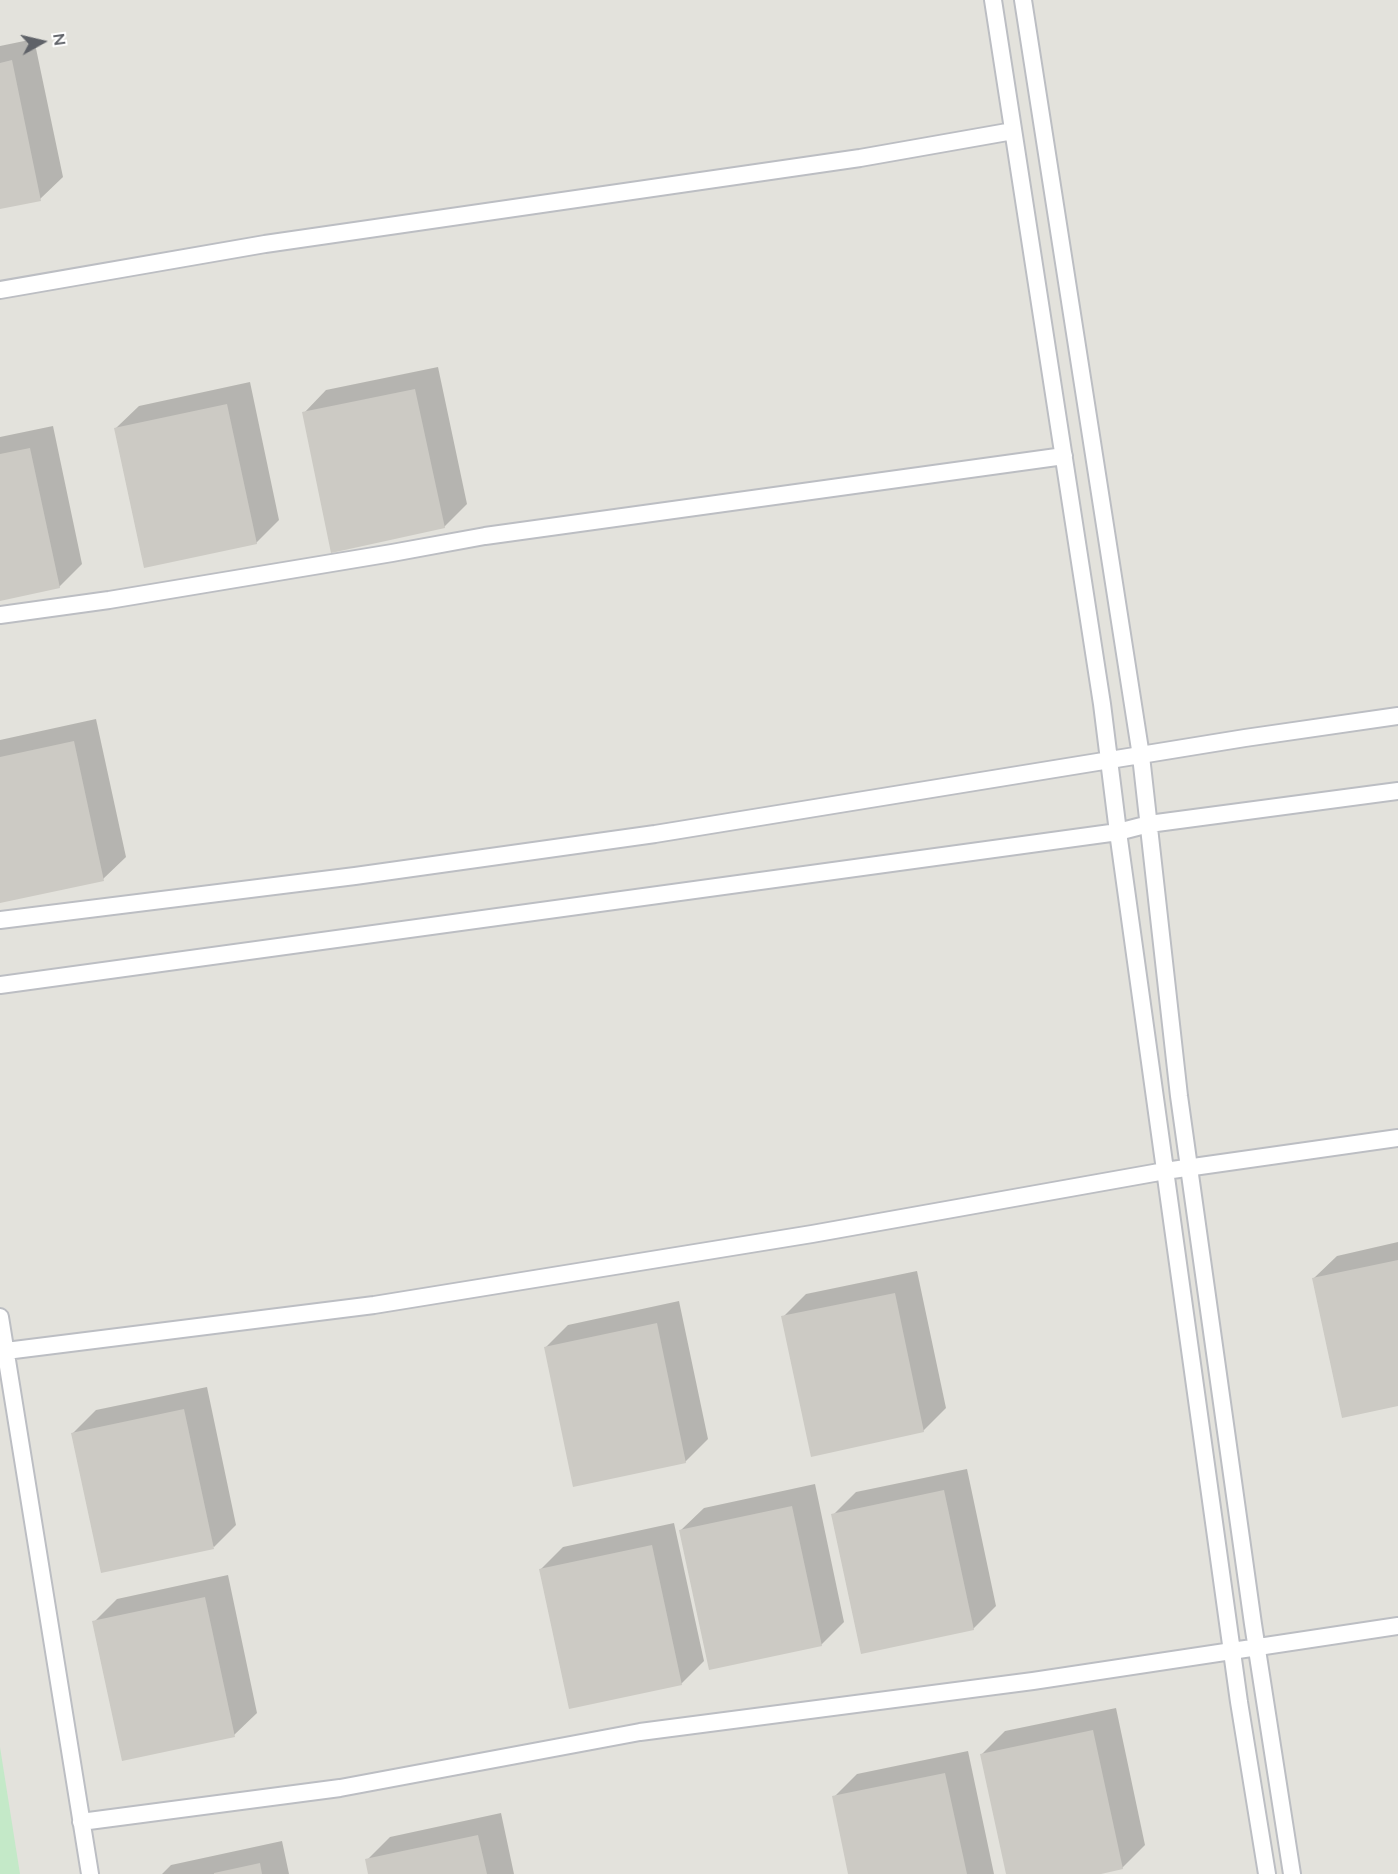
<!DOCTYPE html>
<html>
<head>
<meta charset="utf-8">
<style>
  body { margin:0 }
  #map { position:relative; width:1398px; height:1874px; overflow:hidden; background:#f1f0e7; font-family:Lato,sans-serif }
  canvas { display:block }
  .north { position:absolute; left:12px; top:12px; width:60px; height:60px; -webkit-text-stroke:4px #fff; paint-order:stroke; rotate:82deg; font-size:16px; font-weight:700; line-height:24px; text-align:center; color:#5f6268 }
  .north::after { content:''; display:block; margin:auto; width:21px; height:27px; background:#5f6268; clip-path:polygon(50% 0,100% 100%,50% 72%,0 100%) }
</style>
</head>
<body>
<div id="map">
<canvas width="1398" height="1874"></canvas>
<div class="north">N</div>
</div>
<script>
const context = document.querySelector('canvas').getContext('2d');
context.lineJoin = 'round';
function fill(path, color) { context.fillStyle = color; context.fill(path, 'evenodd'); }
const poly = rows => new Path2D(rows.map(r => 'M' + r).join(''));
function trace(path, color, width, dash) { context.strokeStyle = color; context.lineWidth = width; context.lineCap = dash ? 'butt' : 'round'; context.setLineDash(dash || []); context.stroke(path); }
const industrial = poly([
  [0,0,1398,0,1398,1874,0,1874]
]);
const green = poly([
  [0,1747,20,1874,0,1874]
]);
const shadow = poly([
  [34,39,63,177,40,199,0,208,0,46],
  [438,367,467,504,444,527,304,413,326,390],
  [250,382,279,520,256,543,116,428,139,406],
  [53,426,82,564,59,587,0,599,0,437],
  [96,719,126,857,103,879,0,901,0,740],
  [1398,1242,1398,1404,1314,1278,1337,1256],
  [917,1271,946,1408,923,1431,783,1317,806,1294],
  [679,1301,708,1439,685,1462,545,1348,568,1325],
  [207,1387,236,1525,214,1547,73,1433,96,1410],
  [967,1469,996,1606,973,1629,833,1515,856,1492],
  [815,1484,844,1622,821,1645,681,1530,704,1508],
  [674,1523,704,1661,681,1684,540,1570,563,1547],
  [228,1575,257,1713,234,1735,94,1622,117,1599],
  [1116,1708,1145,1845,1122,1868,1094,1874,1007,1874,982,1754,1005,1731],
  [968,1751,994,1874,850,1874,834,1797,857,1774],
  [501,1813,514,1874,370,1874,367,1860,390,1837],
  [282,1841,289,1874,162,1874,171,1865]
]);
const building = poly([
  [12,60,41,201,0,209,0,63],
  [415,389,445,528,331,553,302,412],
  [227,404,257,544,144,568,114,428],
  [30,448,60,588,0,601,0,454],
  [74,741,104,881,0,903,0,757],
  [1398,1260,1398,1406,1342,1418,1312,1278],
  [895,1293,924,1432,811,1457,781,1316],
  [657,1323,686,1463,573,1487,544,1347],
  [184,1409,214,1549,101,1573,71,1433],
  [944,1490,974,1630,861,1654,831,1514],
  [792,1506,822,1646,709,1670,679,1530],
  [652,1545,682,1685,569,1709,539,1569],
  [205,1597,235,1737,122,1761,92,1621],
  [1093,1730,1123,1869,1101,1874,1006,1874,980,1754],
  [945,1773,967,1874,848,1874,832,1796],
  [478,1835,487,1874,368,1874,365,1859],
  [260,1863,262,1874,214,1874,214,1873]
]);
const lane = poly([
  [993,0,1102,704,1118,832,1239,1702,1267,1874],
  [1023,0,1141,756,1179,1096,1253,1624,1292,1874],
  [0,290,265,244,860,158,1013,131],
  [0,615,109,600,392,553,485,536,1064,456],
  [0,920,355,876,655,834,1245,738,1398,716],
  [0,985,1118,832,1149,824,1398,791],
  [0,1317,90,1874],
  [6,1351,374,1305,812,1234,1165,1171,1398,1138],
  [81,1822,340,1788,640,1732,1033,1681,1398,1626]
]);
fill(industrial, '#e3e2dc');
fill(green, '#c4e9c8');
fill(shadow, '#0003');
fill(building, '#cccac4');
trace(lane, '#bcbec3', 20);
trace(lane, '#fff', 16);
</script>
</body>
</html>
